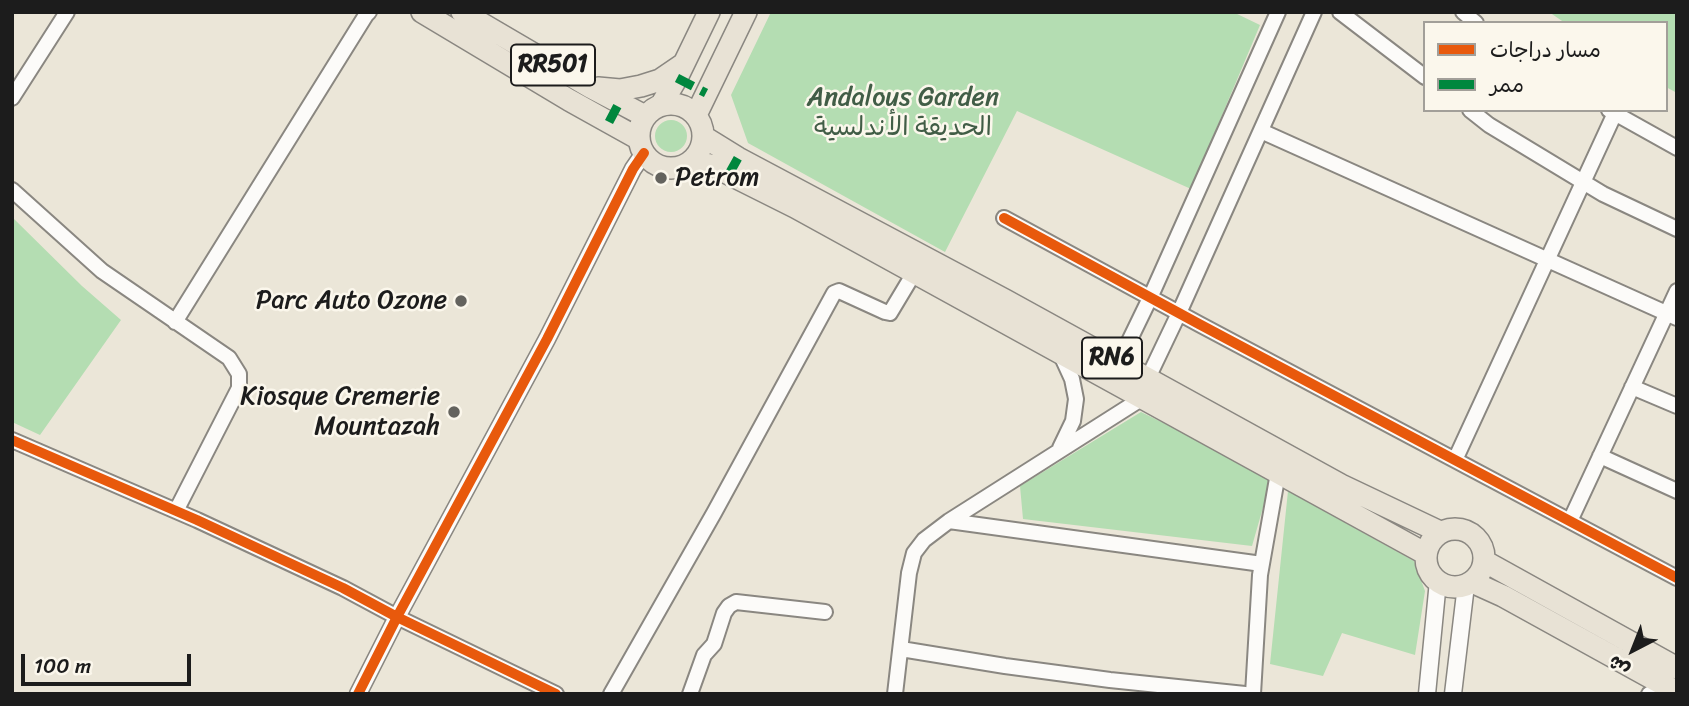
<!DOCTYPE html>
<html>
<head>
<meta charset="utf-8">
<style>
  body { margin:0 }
  #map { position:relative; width:1689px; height:706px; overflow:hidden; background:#ebe6d8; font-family:Sriracha,"Playpen Sans Arabic",sans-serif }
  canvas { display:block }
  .frame { position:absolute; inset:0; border:14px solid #1c1c1c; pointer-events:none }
  .legend { position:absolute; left:1423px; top:21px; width:245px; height:91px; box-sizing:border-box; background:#fbf7ec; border:2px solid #a29f99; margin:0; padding:9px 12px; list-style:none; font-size:21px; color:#1c1c1c }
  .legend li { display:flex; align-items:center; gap:14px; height:35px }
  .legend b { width:35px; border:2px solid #a29f99 }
  .north { position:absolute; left:1598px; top:615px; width:70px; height:70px; -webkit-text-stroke:5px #fbf7ec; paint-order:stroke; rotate:222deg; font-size:19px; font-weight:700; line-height:28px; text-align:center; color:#1c1c1c }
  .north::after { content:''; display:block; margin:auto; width:24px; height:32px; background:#1c1c1c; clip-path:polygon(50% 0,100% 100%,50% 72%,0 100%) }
  .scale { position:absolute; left:21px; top:654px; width:170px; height:32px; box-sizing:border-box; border:4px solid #1c1c1c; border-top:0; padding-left:9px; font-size:21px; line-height:24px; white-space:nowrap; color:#1c1c1c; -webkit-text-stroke:5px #fbf7ec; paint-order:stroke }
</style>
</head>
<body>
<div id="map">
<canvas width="1689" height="706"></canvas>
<div class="frame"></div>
<ul class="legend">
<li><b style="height:9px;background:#e8590c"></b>مسار دراجات</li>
<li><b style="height:9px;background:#00873e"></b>ممر</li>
</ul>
<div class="north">ش</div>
<div class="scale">100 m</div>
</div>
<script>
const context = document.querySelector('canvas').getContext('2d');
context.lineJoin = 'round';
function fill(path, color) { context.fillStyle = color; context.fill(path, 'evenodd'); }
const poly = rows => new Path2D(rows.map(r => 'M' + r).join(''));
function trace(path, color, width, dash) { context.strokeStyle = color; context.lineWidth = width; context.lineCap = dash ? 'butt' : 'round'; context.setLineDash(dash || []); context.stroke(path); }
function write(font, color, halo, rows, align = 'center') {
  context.font = font + ' Sriracha,"Playpen Sans Arabic",sans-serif'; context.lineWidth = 5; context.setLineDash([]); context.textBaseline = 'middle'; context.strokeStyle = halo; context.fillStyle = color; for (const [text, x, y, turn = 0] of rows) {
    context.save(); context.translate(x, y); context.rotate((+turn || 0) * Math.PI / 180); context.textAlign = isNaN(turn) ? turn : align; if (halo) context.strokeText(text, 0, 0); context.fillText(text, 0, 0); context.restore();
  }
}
const green = poly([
  [771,12,1233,12,1260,25,1191,189,1017,111,945,252,748,143,731,95],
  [1549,12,1677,12,1677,93,1666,87,1666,23,1565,23],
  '655 136a16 16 0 1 1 32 0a16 16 0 1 1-32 0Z',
  [12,217,82,286,121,320,40,435,12,422],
  [1141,412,1272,476,1252,546,1023,519,1020,486],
  [1288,491,1414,561,1425,591,1415,655,1342,633,1323,676,1270,664]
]);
const minor = poly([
  [1340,12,1425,77],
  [1463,12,1476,23],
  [12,98,67,12],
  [1470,110,1489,125,1603,194,1677,229],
  [1609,110,1677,148],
  [1261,131,1677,318],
  [12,190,102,271,229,358,239,374,239,388,176,511],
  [1004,218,1199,324,1677,578],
  [175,322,366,15,369,12],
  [1119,362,1150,298,1278,12],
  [1148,378,1179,313,1314,12],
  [1632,387,1677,406],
  [12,440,197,520,343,588,397,617,556,694],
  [1060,448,1073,421,1076,399,1072,379,1061,355],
  [1600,456,1677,491],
  [1455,460,1615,113],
  [949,521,1262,564],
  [1570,521,1677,291],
  [901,649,1005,666,1110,680,1245,694],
  [611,694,714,513,834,293,839,291,885,312,890,313,914,273],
  [690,694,704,655,714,644,724,613,729,606,736,602,825,612],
  [895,694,909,573,914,553,924,540,949,521,1141,399],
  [1253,694,1260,575,1278,473],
  [1649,694,1651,693]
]);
const tertiary = poly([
  [358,694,397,617,547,339,633,169,644,153],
  [1427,694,1438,581],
  [1453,694,1466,585]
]);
const primary = poly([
  [422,12,569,100,639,139],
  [462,12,590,87,645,116],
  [598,88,620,90,641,86,660,80,682,65],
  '639 136a32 32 0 1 1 64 0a32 32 0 1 1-64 0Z',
  [661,105,677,78,709,12],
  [696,115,746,12],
  [704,137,738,158,1005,300,1341,485,1440,532],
  [693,160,713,166,795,207,1426,554],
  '1426 558a29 29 0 1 1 58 0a29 29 0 1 1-58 0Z',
  [1484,561,1677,668],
  [1472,582,1503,596,1677,692]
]);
const quiet = poly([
  [677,78,706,93],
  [609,122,619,103],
  [729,174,738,158]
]);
const cycleway = poly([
  [1004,218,1199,324,1677,578],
  [12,440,197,520,343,588,397,617,556,694],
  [358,694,397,617,547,339,633,169,644,153]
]);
const markers = [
  [661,178,7,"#64635e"],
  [461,301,7,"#64635e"],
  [454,412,7,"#64635e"]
];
const shields = [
  [553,65,84],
  [1112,358,60]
];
const shieldNames = [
  ["RR501",553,65],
  ["RN6",1112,358]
];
const parkNames = [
  ["Andalous Garden",903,98],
  ["الحديقة الأندلسية",903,128]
];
const poiNames = [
  ["Petrom",675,178,"left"],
  ["Parc Auto Ozone",447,301],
  ["Kiosque Cremerie",440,397],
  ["Mountazah",440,427]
];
fill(green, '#b4ddb2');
trace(minor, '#8a8781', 18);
trace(tertiary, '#8a8781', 19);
trace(primary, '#8a8781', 24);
trace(minor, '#fcfbf9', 14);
trace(tertiary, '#fcfbf9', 16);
trace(primary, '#e8e2d5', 21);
trace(quiet, '#00873e', 9, [18, 9]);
trace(cycleway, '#e8590c', 10);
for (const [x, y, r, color] of markers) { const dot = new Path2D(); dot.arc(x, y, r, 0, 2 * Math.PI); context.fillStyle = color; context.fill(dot); trace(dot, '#fbf7ec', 2.5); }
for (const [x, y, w] of shields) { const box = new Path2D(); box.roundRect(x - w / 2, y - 20.5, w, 41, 5); context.fillStyle = '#fbf7ec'; context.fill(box); trace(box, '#1c1c1c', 2); }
write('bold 24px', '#1c1c1c', null, shieldNames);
write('26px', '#415d46', '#fbf7ec', parkNames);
write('26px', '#1c1c1c', '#fbf7ec', poiNames, 'right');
</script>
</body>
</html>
